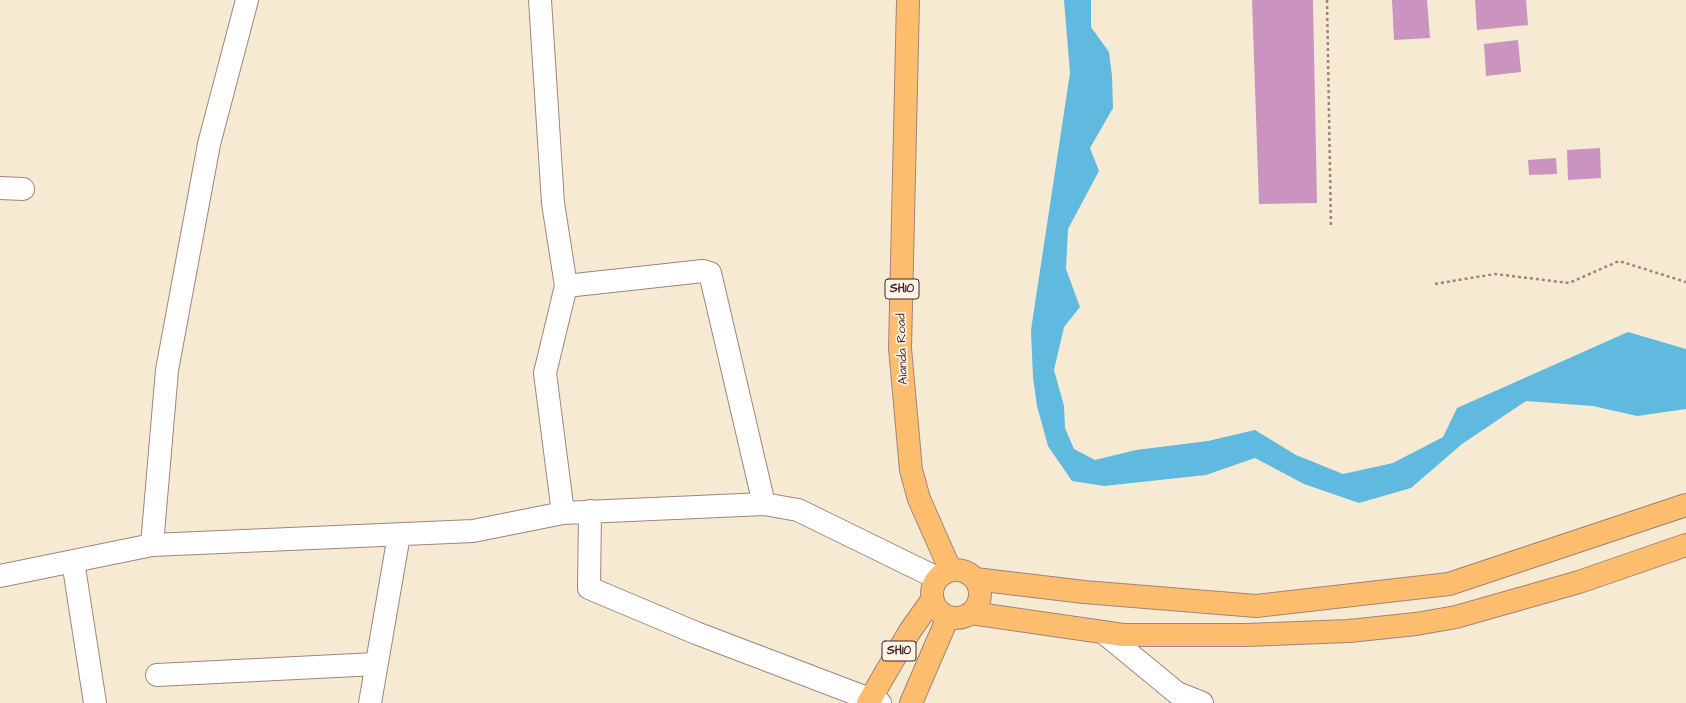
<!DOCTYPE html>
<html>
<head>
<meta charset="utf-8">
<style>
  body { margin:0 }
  canvas { display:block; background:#f7ead2 }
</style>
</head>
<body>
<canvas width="1686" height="703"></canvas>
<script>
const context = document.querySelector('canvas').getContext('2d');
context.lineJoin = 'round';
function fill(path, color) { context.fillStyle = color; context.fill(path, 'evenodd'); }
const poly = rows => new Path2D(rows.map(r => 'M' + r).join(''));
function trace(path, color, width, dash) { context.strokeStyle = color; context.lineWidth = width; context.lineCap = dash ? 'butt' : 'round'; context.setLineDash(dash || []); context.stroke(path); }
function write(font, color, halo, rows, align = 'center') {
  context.font = font + ' "Architects Daughter",sans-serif'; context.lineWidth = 3.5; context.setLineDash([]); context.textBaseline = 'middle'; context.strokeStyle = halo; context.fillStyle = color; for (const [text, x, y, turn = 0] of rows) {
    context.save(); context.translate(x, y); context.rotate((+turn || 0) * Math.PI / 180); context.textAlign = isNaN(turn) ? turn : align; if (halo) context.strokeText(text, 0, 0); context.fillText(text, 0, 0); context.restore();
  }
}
const water = poly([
  [1064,0,1091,0,1091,27,1109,52,1112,76,1113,108,1090,148,1099,171,1068,229,1066,269,1080,307,1064,327,1054,370,1064,406,1065,428,1074,449,1095,460,1136,450,1208,441,1255,430,1296,455,1343,474,1393,463,1443,437,1457,408,1628,332,1686,349,1686,409,1637,416,1593,406,1526,401,1462,444,1411,488,1359,503,1304,484,1255,458,1206,475,1104,486,1072,481,1048,446,1037,406,1033,377,1031,330,1070,73]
]);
const building = poly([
  [1252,0,1313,0,1317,203,1259,204],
  [1392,0,1427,0,1430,38,1394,40],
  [1475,0,1526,0,1528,25,1477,30],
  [1518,40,1521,72,1486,76,1484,44],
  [1600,148,1601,178,1568,180,1567,150],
  [1556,158,1557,174,1529,175,1528,160]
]);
const path = poly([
  [1327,0,1331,228],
  [1435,284,1495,274,1569,283,1619,261,1686,282]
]);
const minor = poly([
  [540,0,553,203,566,286,545,373,563,513],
  [0,188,23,189],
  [566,286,703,271,710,273,764,504],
  [590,511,589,588,696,633,880,703],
  [152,545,167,370,209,144,247,0],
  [73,561,95,703],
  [0,576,152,545,473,531,563,513,764,504,798,510,937,578],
  [1103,632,1177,693,1202,703],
  [157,675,376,664],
  [370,703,399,535]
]);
const major = poly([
  [908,0,900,348,911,470,919,499,950,569],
  '932 594a24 24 0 1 1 48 0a24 24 0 1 1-48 0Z',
  [975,579,1084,592,1256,606,1449,584,1686,505],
  [971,613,1123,635,1246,635,1349,631,1416,624,1456,617,1579,582,1686,545],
  [868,703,910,631,932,600],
  [911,703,948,617]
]);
const shields = [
  [902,289,34],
  [899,651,34]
];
const shieldNames = [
  ["SH10",902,289],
  ["SH10",899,651]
];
const streetNames = [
  ["Alanda Road",903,349,-92]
];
fill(water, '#60b9de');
fill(building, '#cb93bf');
trace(minor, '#a0847e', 24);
trace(major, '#a0847e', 24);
trace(path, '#a0847e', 2.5, [3, 3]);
trace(minor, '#fff', 22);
trace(major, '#fcbd6f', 22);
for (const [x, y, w] of shields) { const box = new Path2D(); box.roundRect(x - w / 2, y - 10, w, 20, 3); context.fillStyle = '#fcf5e5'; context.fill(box); trace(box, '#4a1f2b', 1); }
write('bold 12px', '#4a1f2b', null, shieldNames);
write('13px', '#4a1f2b', '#fcf5e5', streetNames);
</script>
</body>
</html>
